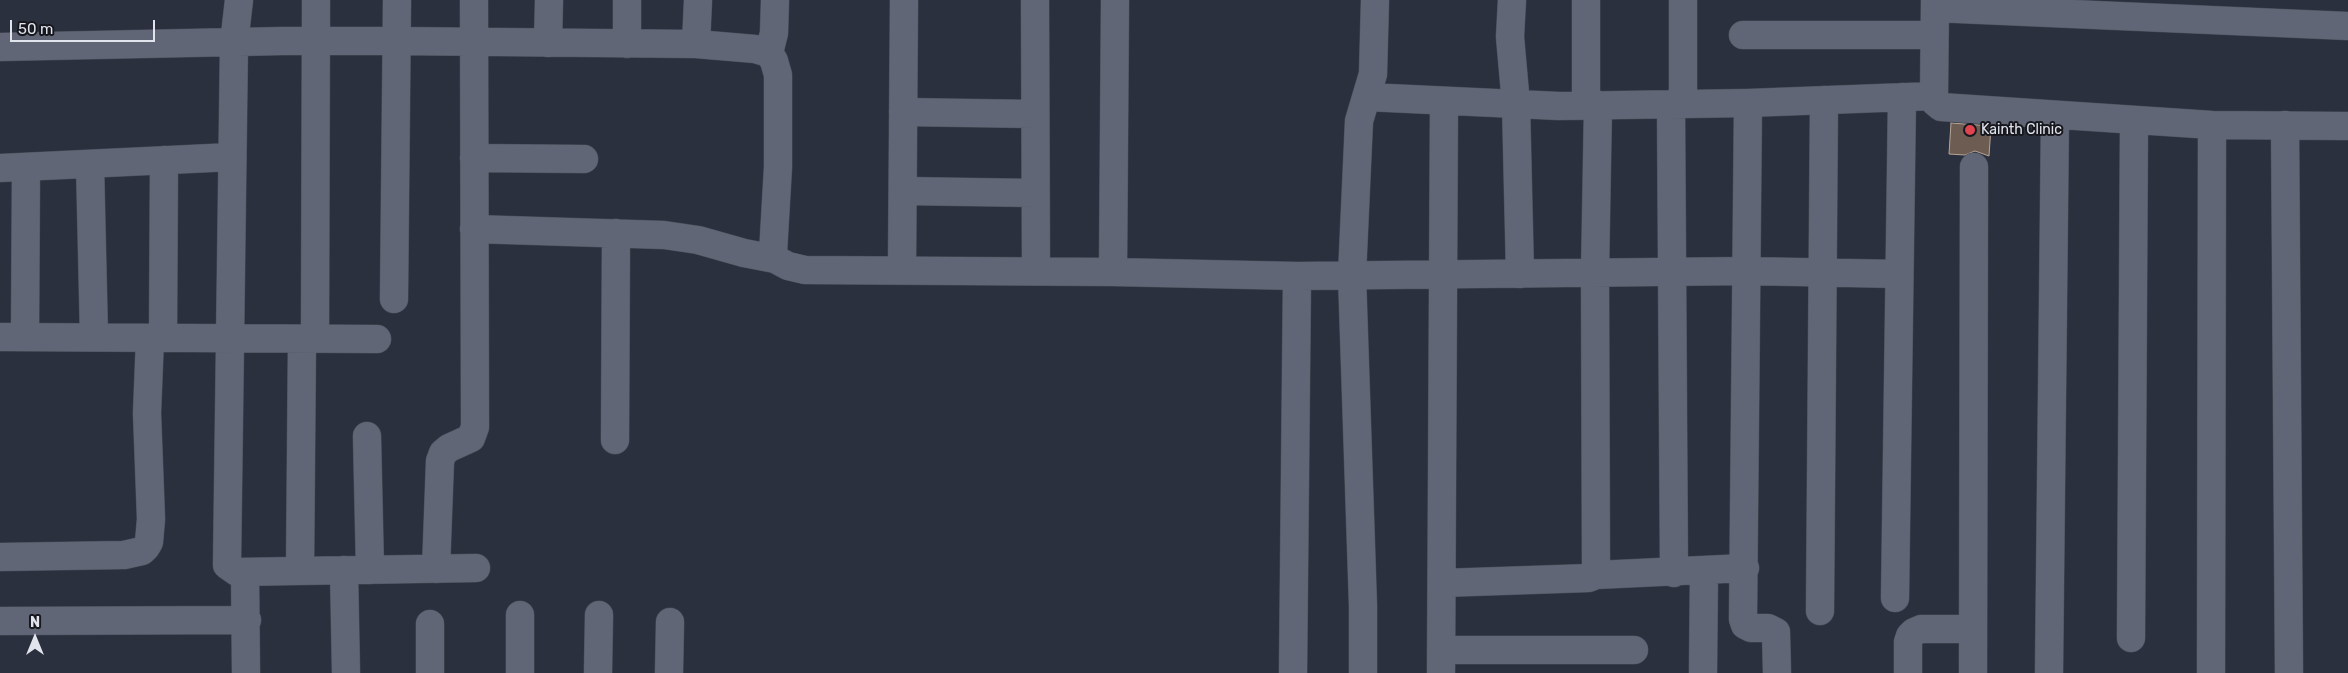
<!DOCTYPE html>
<html>
<head>
<meta charset="utf-8">
<style>
  body { margin:0 }
  #map { position:relative; width:2348px; height:673px; overflow:hidden; background:#2b303e; font-family:Rubik,sans-serif }
  canvas { display:block }
  .north { position:absolute; left:10px; top:613px; width:50px; height:50px; -webkit-text-stroke:4px #16181e; paint-order:stroke; rotate:0deg; font-size:14px; font-weight:700; line-height:20px; text-align:center; color:#e1e4ed }
  .north::after { content:''; display:block; margin:auto; width:18px; height:22px; background:#e1e4ed; clip-path:polygon(50% 0,100% 100%,50% 72%,0 100%) }
  .scale { position:absolute; left:10px; top:20px; width:145px; height:22px; box-sizing:border-box; border:2px solid #e1e4ed; border-top:0; padding-left:6px; font-size:15px; line-height:18px; white-space:nowrap; color:#e1e4ed; -webkit-text-stroke:4px #16181e; paint-order:stroke }
</style>
</head>
<body>
<div id="map">
<canvas width="2348" height="673"></canvas>
<div class="north">N</div>
<div class="scale">50 m</div>
</div>
<script>
const context = document.querySelector('canvas').getContext('2d');
context.lineJoin = 'round';
function fill(path, color) { context.fillStyle = color; context.fill(path, 'evenodd'); }
const poly = rows => new Path2D(rows.map(r => 'M' + r).join(''));
function trace(path, color, width, dash) { context.strokeStyle = color; context.lineWidth = width; context.lineCap = dash ? 'butt' : 'round'; context.setLineDash(dash || []); context.stroke(path); }
function write(font, color, halo, rows, align = 'center') {
  context.font = font + ' Rubik,sans-serif'; context.lineWidth = 4; context.setLineDash([]); context.textBaseline = 'middle'; context.strokeStyle = halo; context.fillStyle = color; for (const [text, x, y, turn = 0] of rows) {
    context.save(); context.translate(x, y); context.rotate((+turn || 0) * Math.PI / 180); context.textAlign = isNaN(turn) ? turn : align; if (halo) context.strokeText(text, 0, 0); context.fillText(text, 0, 0); context.restore();
  }
}
const building = poly([
  [1951,123,1991,126,1989,156,1975,151,1965,155,1949,154,1951,123]
]);
const minor = poly([
  [239,0,234,43,227,565,237,572,476,568],
  [627,0,627,44],
  [1035,0,1036,271],
  [1512,0,1510,37,1516,104,1520,274],
  [1935,0,1934,96,1935,102,1941,107,2212,125,2348,126],
  [1935,8,2348,26],
  [1743,35,1934,35],
  [548,43,549,0],
  [696,44,698,0],
  [0,47,283,41,397,41,696,44,755,49,769,53,774,61,778,75,778,167,773,253,775,259,788,266,805,270,1113,272,1297,276,1747,271,1899,274],
  [769,53,774,33,775,0],
  [1367,97,1559,106,1748,103,1934,96],
  [1748,103,1743,619,1745,625,1751,628,1768,628,1776,632,1777,673],
  [1671,104,1674,573],
  [1683,104,1683,0],
  [1586,106,1586,0],
  [903,112,1035,114],
  [2285,125,2289,673],
  [474,158,584,159],
  [90,164,94,337],
  [0,168,232,157],
  [903,191,1035,193],
  [474,229,664,235,698,240,744,253,775,259],
  [902,270,904,0],
  [1113,272,1115,0],
  [394,299,397,0],
  [0,337,377,339],
  [25,337,26,167],
  [163,338,164,160],
  [315,339,316,0],
  [367,436,370,570],
  [615,440,616,233],
  [0,557,124,555,142,551,146,547,149,542,151,519,147,413,150,338],
  [436,569,440,461,443,453,449,448,471,438,475,427,474,0],
  [344,570,346,673],
  [300,571,302,339],
  [245,572,246,673],
  [1596,575,1745,568],
  [1442,583,1589,578,1596,575,1595,273,1598,105],
  [1895,598,1902,97],
  [1820,611,1824,100],
  [0,621,247,620],
  [2131,638,2134,121],
  [1441,650,1634,650],
  [430,673,430,624],
  [520,673,520,615],
  [598,673,599,615],
  [669,673,670,622],
  [1293,673,1297,276],
  [1363,673,1363,606,1352,275,1359,121,1373,74,1375,0],
  [1441,673,1444,101],
  [1703,673,1704,571],
  [1908,673,1908,642,1910,636,1914,632,1921,629,1973,629],
  [1973,673,1974,167],
  [2049,673,2055,116],
  [2211,673,2212,125]
]);
const markers = [
  [1970,130,6,"#e0444e"]
];
const poiNames = [
  ["Kainth Clinic",1981,130]
];
fill(building, '#6c5c51');
trace(building, '#b7a599', 1);
trace(minor, '#494d58', 29);
trace(minor, '#616677', 28);
for (const [x, y, r, color] of markers) { const dot = new Path2D(); dot.arc(x, y, r, 0, 2 * Math.PI); context.fillStyle = color; context.fill(dot); trace(dot, '#16181e', 2); }
write('14px', '#e1e4ed', '#16181e', poiNames, 'left');
</script>
</body>
</html>
